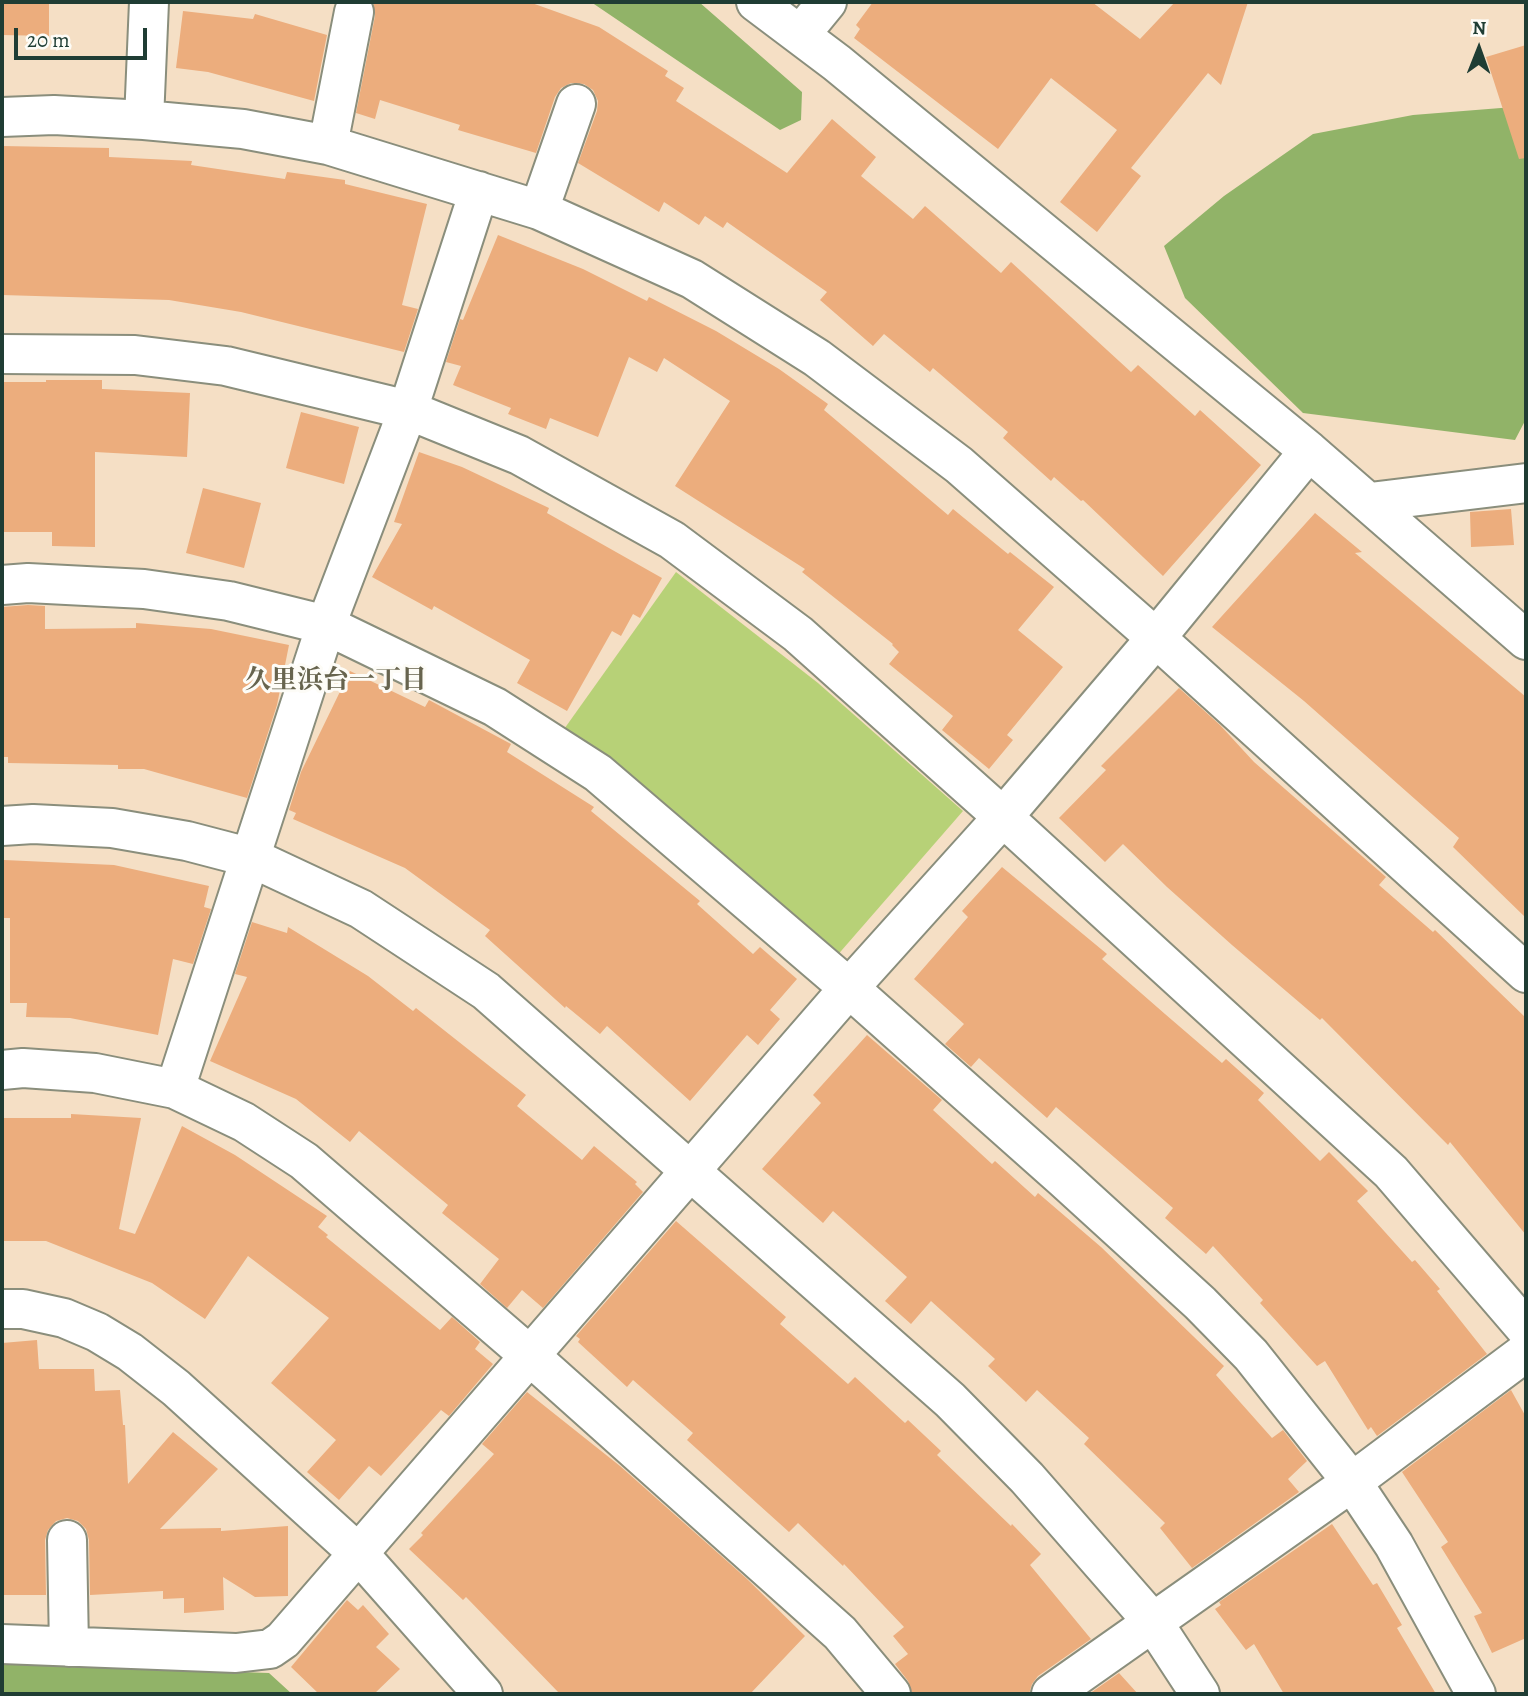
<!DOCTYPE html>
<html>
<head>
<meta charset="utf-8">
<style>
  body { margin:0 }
  #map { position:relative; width:1528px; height:1696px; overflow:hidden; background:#f5dfc5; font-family:Alegreya,serif }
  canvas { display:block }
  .frame { position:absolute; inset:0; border:4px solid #1f3d34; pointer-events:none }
  .north { position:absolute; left:1444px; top:14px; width:70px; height:70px; -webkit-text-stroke:5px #fdfcf7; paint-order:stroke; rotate:1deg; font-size:19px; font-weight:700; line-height:28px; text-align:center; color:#1f3d34 }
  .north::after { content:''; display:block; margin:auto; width:24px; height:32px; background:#1f3d34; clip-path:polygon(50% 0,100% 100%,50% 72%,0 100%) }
  .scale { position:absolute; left:14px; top:28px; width:133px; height:32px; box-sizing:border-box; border:4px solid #1f3d34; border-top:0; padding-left:9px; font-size:21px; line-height:24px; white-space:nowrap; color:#1f3d34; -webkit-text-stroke:5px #fdfcf7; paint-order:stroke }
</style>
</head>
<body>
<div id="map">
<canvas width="1528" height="1696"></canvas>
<div class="frame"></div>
<div class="north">N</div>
<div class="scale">20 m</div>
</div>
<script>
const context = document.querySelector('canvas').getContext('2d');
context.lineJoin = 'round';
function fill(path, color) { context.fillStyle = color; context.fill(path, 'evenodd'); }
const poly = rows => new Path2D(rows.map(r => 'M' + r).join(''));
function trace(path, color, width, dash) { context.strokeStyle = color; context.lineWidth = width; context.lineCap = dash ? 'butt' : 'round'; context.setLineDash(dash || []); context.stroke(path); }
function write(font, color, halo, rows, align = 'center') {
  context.font = font + ' Alegreya,"Noto Serif JP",serif'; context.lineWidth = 6; context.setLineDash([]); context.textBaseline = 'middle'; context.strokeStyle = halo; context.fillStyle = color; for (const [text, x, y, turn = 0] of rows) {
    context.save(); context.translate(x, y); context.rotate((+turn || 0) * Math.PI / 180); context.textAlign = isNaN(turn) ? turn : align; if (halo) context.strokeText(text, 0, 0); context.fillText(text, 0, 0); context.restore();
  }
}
const green = poly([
  [676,572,818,683,963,811,835,958,562,732]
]);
const forest = poly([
  [591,2,699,2,802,92,801,120,780,130],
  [1526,106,1526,419,1515,440,1303,413,1185,298,1164,246,1224,196,1313,134,1413,115],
  [2,1664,269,1673,292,1694,2,1694]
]);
const building = poly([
  [2,2,49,2,49,36,2,35],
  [373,2,529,2,599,27,668,71,665,76,684,88,676,101,787,173,832,119,876,157,861,176,913,219,925,206,1001,273,1011,262,1131,372,1138,365,1195,416,1200,410,1261,465,1163,576,1083,500,1081,501,1054,477,1051,481,1003,438,1008,432,933,368,930,372,884,334,873,346,820,300,827,292,727,222,723,228,705,216,699,225,664,202,659,212,578,163,597,111,598,101,593,90,584,84,571,83,561,88,555,97,536,153,458,130,460,125,380,100,375,119,356,113,375,16],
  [873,2,1092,2,1140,39,1175,2,1248,2,1221,85,1208,73,1131,168,1141,176,1097,232,1060,202,1117,130,1051,78,998,149,854,38,860,29,856,25],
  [183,11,253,19,255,14,327,35,314,101,208,72,176,68],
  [1526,45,1526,158,1519,159,1486,57],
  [2,146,109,148,109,157,192,161,191,165,285,179,287,172,345,180,345,184,427,204,402,305,418,309,404,352,241,312,169,300,2,295],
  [498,235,583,269,647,301,649,297,716,331,779,369,828,404,824,410,948,515,953,509,1008,554,1010,552,1054,587,1018,630,1063,667,1007,735,1013,740,989,769,942,730,953,716,889,664,899,652,892,645,893,644,802,572,805,569,675,486,730,401,664,358,657,372,629,357,598,437,550,418,546,429,508,414,511,408,453,385,461,366,446,362,460,319,463,320],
  [46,380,102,380,102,389,190,393,187,457,95,452,95,547,52,546,52,532,2,532,2,382,46,382],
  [301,412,359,427,344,484,286,468],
  [419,452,462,467,549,508,547,513,662,578,640,618,633,614,621,636,612,631,567,711,517,683,530,660,434,606,432,610,372,577,402,524,394,522],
  [203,488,261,503,244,568,186,553],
  [1511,509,1514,545,1471,547,1470,512],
  [1315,513,1362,552,1355,553,1526,697,1526,918,1453,847,1459,838,1304,701,1212,627],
  [28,605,45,606,45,629,136,628,136,623,211,629,289,645,277,705,247,798,144,769,118,769,118,765,8,763,8,757,2,757,2,607],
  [350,671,425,707,429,700,511,744,507,752,594,807,591,811,700,901,697,904,753,954,760,947,797,979,770,1010,780,1019,758,1045,747,1035,690,1101,607,1026,600,1034,566,1006,565,1008,485,936,490,930,405,868,293,819,296,813,289,810,301,772],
  [1179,688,1220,725,1254,762,1386,877,1379,885,1433,932,1435,930,1526,1018,1526,1235,1450,1142,1448,1145,1322,1018,1320,1020,1232,945,1167,887,1123,844,1105,862,1059,818,1106,770,1101,766],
  [4,860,114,865,209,886,204,907,211,909,193,964,173,959,158,1035,70,1018,26,1017,27,1003,10,1003,10,918,3,918],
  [1002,867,1107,954,1102,959,1165,1014,1222,1063,1226,1059,1264,1093,1258,1100,1320,1161,1329,1152,1368,1191,1357,1201,1412,1262,1415,1260,1440,1289,1437,1291,1487,1354,1377,1436,1371,1427,1368,1430,1325,1361,1317,1366,1260,1303,1263,1300,1213,1246,1206,1254,1165,1218,1173,1208,1056,1107,1047,1118,979,1058,971,1067,945,1044,964,1024,914,979,968,917,962,911],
  [252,922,287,933,288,927,368,976,413,1011,416,1008,526,1095,517,1106,582,1160,594,1146,637,1182,635,1184,643,1192,543,1308,522,1290,507,1308,480,1284,499,1259,442,1213,448,1205,359,1131,350,1142,296,1099,210,1061,247,977,235,974],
  [867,1035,942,1100,933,1110,992,1164,995,1161,1035,1197,1038,1193,1101,1247,1224,1366,1216,1375,1272,1438,1283,1430,1307,1461,1288,1479,1299,1492,1192,1568,1160,1528,1165,1523,1084,1444,1089,1438,1037,1390,1026,1402,988,1366,995,1359,931,1301,911,1324,885,1301,907,1277,833,1211,823,1223,762,1169,821,1103,813,1095],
  [71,1114,141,1118,119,1229,135,1234,182,1126,235,1155,327,1216,318,1227,328,1235,326,1237,440,1330,452,1317,480,1342,475,1349,493,1364,449,1416,441,1410,381,1476,369,1466,339,1500,307,1472,336,1440,271,1383,329,1318,248,1256,205,1319,152,1283,46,1241,2,1241,2,1118,71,1118],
  [676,1221,786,1317,780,1324,848,1384,855,1377,905,1423,908,1420,941,1451,937,1455,1011,1526,1012,1524,1041,1554,1030,1565,1091,1639,1038,1676,1032,1684,1029,1694,912,1694,908,1681,895,1664,908,1654,893,1636,904,1627,844,1564,843,1566,798,1523,789,1532,687,1440,693,1433,633,1380,627,1387,578,1342,580,1339,576,1336],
  [37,1340,39,1369,94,1369,95,1391,120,1390,123,1425,125,1425,128,1484,173,1432,218,1469,160,1529,221,1528,221,1531,288,1526,288,1596,255,1597,223,1577,224,1610,184,1613,184,1598,163,1599,163,1591,90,1595,89,1540,86,1529,78,1521,67,1518,56,1521,48,1530,45,1540,46,1595,2,1595,2,1343],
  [1511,1390,1526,1417,1526,1638,1492,1653,1474,1616,1482,1613,1441,1547,1448,1542,1402,1472],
  [527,1392,620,1466,746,1578,805,1636,750,1694,560,1694,466,1597,463,1600,409,1549,423,1535,421,1533,494,1454,482,1444],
  [1332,1524,1373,1585,1377,1583,1402,1625,1397,1628,1436,1694,1284,1694,1254,1644,1246,1650,1215,1609,1221,1605,1219,1602],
  [347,1600,358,1610,363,1605,389,1634,376,1647,400,1669,374,1694,319,1694,291,1667],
  [1119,1673,1138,1694,1089,1694]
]);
const minor = poly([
  [756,2,837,63,1309,451,1526,640],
  [800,35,827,2],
  [2,117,54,115,144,120,243,129,328,145,539,210,692,279,817,358,959,465,1156,638,1526,973],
  [144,120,149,2],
  [328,145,354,12],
  [539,210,576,104],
  [2,354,135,355,226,366,408,410,519,455,672,540,798,634,1003,817,1391,1172,1526,1329],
  [1370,502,1526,483],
  [2,585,28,583,144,589,229,601,326,625,495,707,598,773,849,988,1064,1179,1200,1303,1251,1355,1352,1482,1394,1545,1476,1694],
  [2,826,33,824,112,828,187,841,252,858,361,909,486,991,950,1400,1027,1478,1153,1622,1200,1694],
  [2,1070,23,1068,95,1073,175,1089,244,1122,304,1161,529,1355,840,1633,891,1694],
  [175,1089,326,625,408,410,479,191],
  [2,1309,23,1309,64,1318,97,1332,130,1352,176,1388,359,1554,483,1694],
  [67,1540,69,1647],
  [2,1644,236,1653,270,1649,283,1640,849,988,1003,817,1156,638,1309,451],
  [1051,1694,1352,1482,1526,1352]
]);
const neighbourhoodNames = [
  ["久里浜台一丁目",336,682]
];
fill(green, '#b7d177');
fill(forest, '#91b368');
fill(building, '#ecad7d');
trace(minor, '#8a8e7c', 42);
trace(minor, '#fff', 38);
write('bold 26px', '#67644e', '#fdfcf7', neighbourhoodNames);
</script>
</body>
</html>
